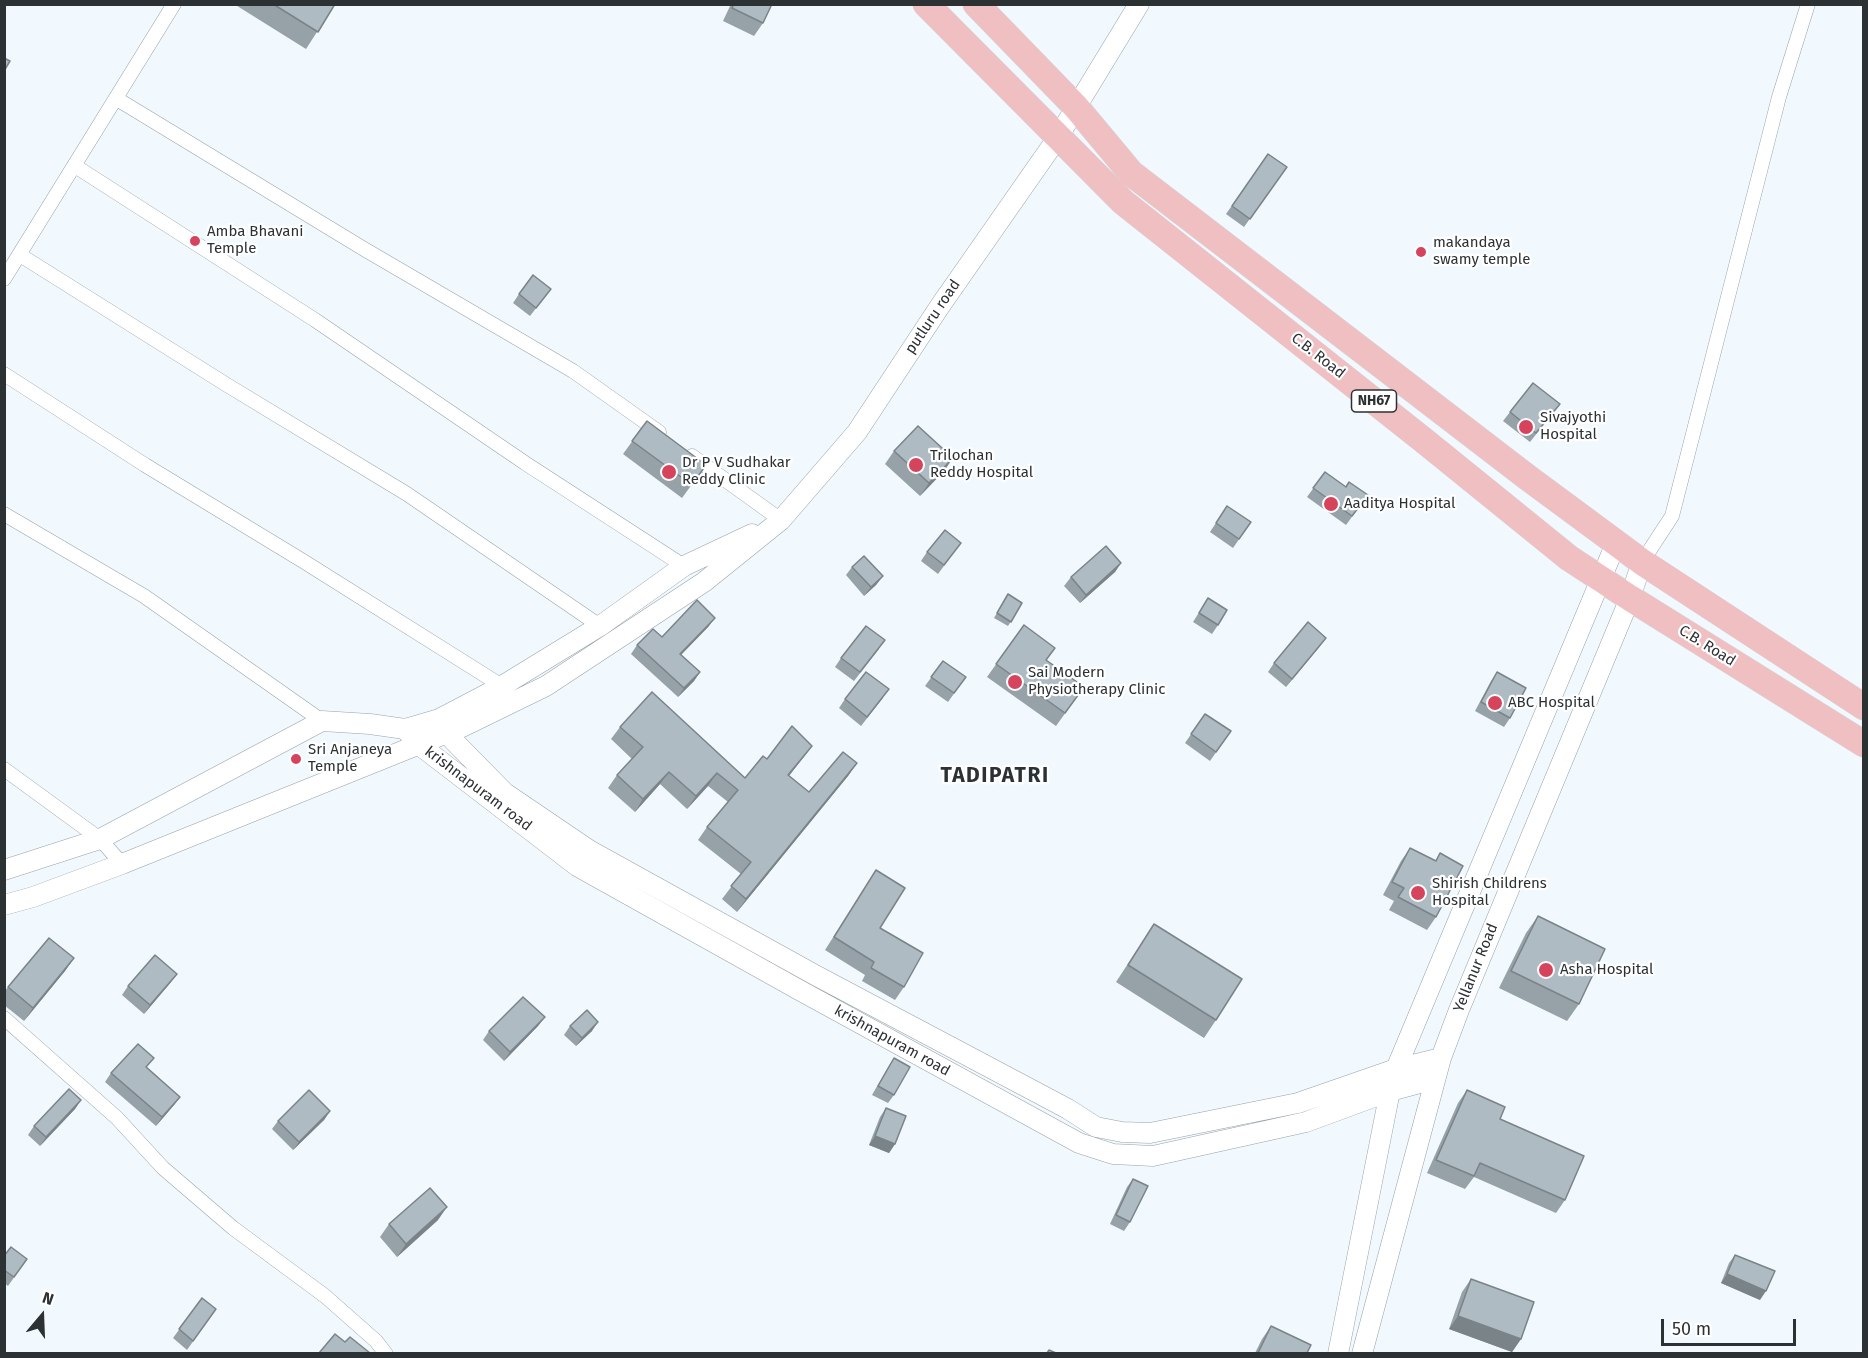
<!DOCTYPE html>
<html>
<head>
<meta charset="utf-8">
<style>
  body { margin:0 }
  #map { position:relative; width:1868px; height:1358px; overflow:hidden; background:#f2f9fe; font-family:"Fira Sans",sans-serif }
  canvas { display:block }
  .frame { position:absolute; inset:0; border:6px solid #2c3134; pointer-events:none }
  .north { position:absolute; left:12px; top:1286px; width:60px; height:60px; -webkit-text-stroke:4px #fff; paint-order:stroke; rotate:19deg; font-size:16px; font-weight:700; line-height:24px; text-align:center; color:#2c3134 }
  .north::after { content:''; display:block; margin:auto; width:21px; height:27px; background:#2c3134; clip-path:polygon(50% 0,100% 100%,50% 72%,0 100%) }
  .scale { position:absolute; left:1661px; top:1319px; width:135px; height:27px; box-sizing:border-box; border:3px solid #2c3134; border-top:0; padding-left:8px; font-size:18px; line-height:21px; white-space:nowrap; color:#2c3134; -webkit-text-stroke:4px #fff; paint-order:stroke }
</style>
</head>
<body>
<div id="map">
<canvas width="1868" height="1358"></canvas>
<div class="frame"></div>
<div class="north">N</div>
<div class="scale">50 m</div>
</div>
<script>
const context = document.querySelector('canvas').getContext('2d');
context.lineJoin = 'round';
const poly = rows => new Path2D(rows.map(r => 'M' + r).join(''));
function trace(path, color, width, dash) { context.strokeStyle = color; context.lineWidth = width; context.lineCap = dash ? 'butt' : 'round'; context.setLineDash(dash || []); context.stroke(path); }
function fill(path, color) { context.fillStyle = color; context.fill(path, 'evenodd'); }
function write(font, color, halo, rows, align = 'center') {
  context.font = font + ' "Fira Sans",sans-serif'; context.lineWidth = 4.5; context.setLineDash([]); context.textBaseline = 'middle'; context.strokeStyle = halo; context.fillStyle = color; for (const [text, x, y, turn = 0] of rows) {
    context.save(); context.translate(x, y); context.rotate((+turn || 0) * Math.PI / 180); context.textAlign = isNaN(turn) ? turn : align; if (halo) context.strokeText(text, 0, 0); context.fillText(text, 0, 0); context.restore();
  }
}
const street = poly([
  [117,99,364,249,573,371,659,432],
  [75,166,315,320,525,463,684,566],
  [20,255,227,385,407,494,600,626],
  [4,279,174,4],
  [4,374,145,465,303,561,502,686],
  [692,456,781,520],
  [4,514,144,596,322,721],
  [1642,562,1672,516,1779,97,1808,4],
  [4,769,100,839,122,864],
  [4,1018,117,1118,163,1168,233,1228,325,1296,376,1341,386,1354]
]);
const secondary = poly([
  [439,719,446,733,505,793,589,850,815,975,1068,1109,1096,1127,1122,1132,1150,1133,1298,1103,1396,1069,1441,1058],
  [405,729,418,744,577,866,801,991,1079,1143,1113,1154,1153,1156,1306,1122,1390,1091,1434,1079],
  [4,870,100,839,322,721,370,724,405,729,439,719,502,686,600,626,684,566,752,534],
  [4,905,33,897,122,864,462,727,546,686,704,582,781,520,857,432,940,306,1058,137,1139,4],
  [1338,1354,1390,1091,1396,1069,1616,543],
  [1362,1354,1441,1058,1459,1010,1630,598,1642,562]
]);
const highway = poly([
  [926,4,1123,202,1427,443,1569,558,1630,598,1864,744],
  [976,4,1076,107,1131,173,1527,477,1642,562,1864,707]
]);
const wall = poly([
  [234,4,335,4,306,49],
  [731,4,772,4,763,23,754,36,723,21],
  [1268,154,1287,167,1244,227,1226,214],
  [551,289,530,316,513,303,519,294],
  [1560,404,1530,442,1503,421,1510,412],
  [647,421,706,465,682,498,623,454],
  [894,451,944,471,920,496,885,464],
  [1325,472,1346,487,1368,495,1346,525,1307,497],
  [1227,506,1251,522,1233,548,1210,532],
  [955,551,938,574,921,561,927,552],
  [1121,563,1115,572,1080,603,1064,586,1071,577],
  [852,567,883,576,876,585,864,596,846,575],
  [1208,598,1218,625,1212,634,1193,622],
  [1005,599,1022,603,1008,626,994,618],
  [1024,625,1046,660,1084,687,1056,726,987,677],
  [709,626,681,655,700,672,694,681,678,697,631,654,637,645,662,637],
  [1320,646,1286,687,1268,672,1274,663],
  [879,649,854,681,835,667,841,658],
  [943,661,966,677,948,702,925,686],
  [1497,672,1510,718,1504,727,1475,711,1491,681],
  [883,698,861,726,839,708,845,699],
  [1205,714,1231,731,1210,761,1185,743],
  [620,727,745,778,767,759,812,746,789,776,809,792,857,763,848,776,737,912,722,899,741,874,698,840,707,827,728,802,708,786,687,809,660,784,635,812,608,788,617,775,632,759,611,739],
  [1410,848,1435,861,1440,853,1436,917,1427,930,1389,910,1394,901,1383,895,1401,861],
  [876,870,880,928,904,987,895,1000,862,981,865,975,825,950],
  [1538,916,1579,1004,1567,1021,1499,988,1526,933],
  [1154,924,1216,1020,1204,1038,1116,982],
  [74,958,65,971,24,1021,4,1005,4,992,8,987],
  [171,982,144,1014,122,995,128,986],
  [545,1017,538,1026,504,1061,483,1040,489,1031],
  [570,1026,592,1031,576,1046,564,1035],
  [894,1058,894,1095,888,1103,872,1095,888,1067],
  [147,1067,180,1097,174,1105,156,1126,105,1082,111,1073],
  [1467,1090,1500,1119,1565,1200,1556,1213,1474,1177,1465,1189,1427,1173,1458,1103],
  [81,1100,75,1109,40,1146,28,1135,34,1126],
  [886,1108,895,1144,889,1153,869,1145,880,1117],
  [330,1111,324,1120,293,1150,272,1129,278,1121],
  [1133,1179,1130,1222,1124,1231,1110,1224,1127,1187],
  [438,1220,397,1257,380,1237,389,1224],
  [1735,1255,1760,1300,1721,1283,1729,1263],
  [4,1256,27,1259,8,1286,4,1283],
  [1471,1279,1521,1339,1512,1352,1449,1329,1462,1292],
  [202,1298,216,1309,187,1350,173,1338],
  [1271,1326,1307,1353,1255,1353,1262,1339]
]);
const shadedWall = poly([
  [953,458,944,471,920,496,929,483],
  [1121,563,1115,572,1080,603,1086,595],
  [883,576,876,585,864,596,871,587],
  [715,618,709,626,674,662,680,654],
  [1326,638,1320,646,1286,687,1292,679],
  [700,672,694,681,678,697,684,688],
  [812,746,803,758,779,788,788,775],
  [857,763,848,776,737,912,746,899],
  [669,772,660,784,635,812,643,799],
  [717,773,708,786,687,809,696,796],
  [74,958,65,971,24,1021,33,1008],
  [177,974,171,982,144,1014,150,1005],
  [545,1017,538,1026,504,1061,510,1052],
  [598,1022,592,1031,576,1046,582,1038],
  [180,1097,174,1105,156,1126,162,1117],
  [81,1100,75,1109,40,1146,46,1137],
  [330,1111,324,1120,293,1150,299,1142],
  [875,1136,895,1144,889,1153,869,1145],
  [447,1207,438,1220,397,1257,406,1244],
  [1727,1274,1766,1291,1760,1300,1721,1283],
  [1458,1316,1521,1339,1512,1352,1449,1329]
]);
const building = poly([
  [273,4,335,4,318,32,273,4],
  [734,4,772,4,763,23,732,8,734,4],
  [4,58,10,61,4,71,4,58],
  [1268,154,1287,167,1250,219,1232,206,1268,154],
  [533,275,551,289,536,308,519,294,533,275],
  [1533,383,1560,404,1536,433,1510,412,1533,383],
  [647,421,706,465,692,485,632,441,647,421],
  [918,426,953,458,929,483,894,451,918,426],
  [1325,472,1346,487,1349,482,1368,495,1352,516,1313,488,1325,472],
  [1227,506,1251,522,1239,539,1216,523,1227,506],
  [945,530,961,543,944,565,927,552,945,530],
  [1106,546,1121,563,1086,595,1071,577,1106,546],
  [864,556,883,576,871,587,852,567,864,556],
  [1008,594,1022,603,1011,622,997,613,1008,594],
  [1208,598,1227,610,1218,625,1199,613,1208,598],
  [697,600,715,618,680,654,700,672,684,688,637,645,653,629,662,637,697,600],
  [1308,622,1326,638,1292,679,1274,663,1308,622],
  [1024,625,1055,648,1046,660,1084,687,1065,713,996,664,1024,625],
  [866,626,885,640,860,672,841,658,866,626],
  [943,661,966,677,954,693,931,677,943,661],
  [866,672,889,689,867,717,845,699,866,672],
  [1497,672,1526,688,1510,718,1481,702,1497,672],
  [652,692,745,778,763,756,767,759,792,726,812,746,788,775,809,792,843,752,857,763,746,899,731,886,751,862,707,827,738,790,717,773,696,796,669,772,643,799,617,775,643,747,620,727,652,692],
  [1205,714,1231,731,1216,752,1191,734,1205,714],
  [1410,848,1436,861,1440,853,1463,866,1436,917,1398,897,1404,888,1392,882,1410,848],
  [876,870,905,888,880,928,923,953,904,987,871,968,874,962,834,937,876,870],
  [1538,916,1605,949,1579,1004,1511,971,1538,916],
  [1154,924,1242,979,1216,1020,1128,965,1154,924],
  [49,938,74,958,33,1008,8,987,49,938],
  [155,955,177,974,150,1005,128,986,155,955],
  [523,997,545,1017,510,1052,489,1031,523,997],
  [587,1010,598,1022,582,1038,570,1026,587,1010],
  [138,1044,154,1058,146,1067,180,1097,162,1117,111,1073,138,1044],
  [894,1058,910,1067,894,1095,878,1086,894,1058],
  [69,1089,81,1100,46,1137,34,1126,69,1089],
  [309,1090,330,1111,299,1142,278,1121,309,1090],
  [1467,1090,1505,1107,1500,1119,1584,1156,1565,1200,1480,1163,1474,1176,1436,1160,1467,1090],
  [886,1108,906,1116,895,1144,875,1136,886,1108],
  [1133,1179,1148,1186,1130,1222,1116,1215,1133,1179],
  [430,1188,447,1207,406,1244,389,1224,430,1188],
  [11,1247,27,1259,14,1277,4,1270,4,1256,11,1247],
  [1735,1255,1775,1271,1766,1291,1727,1274,1735,1255],
  [1471,1279,1534,1302,1521,1339,1458,1316,1471,1279],
  [202,1298,216,1309,193,1341,179,1329,202,1298],
  [1271,1326,1311,1345,1307,1353,1258,1353,1271,1326],
  [335,1334,345,1342,350,1337,370,1353,319,1353,335,1334],
  [1049,1350,1056,1353,1047,1353,1049,1350]
]);
const markers = [
  [195,241,6,"#d5445c"],
  [1421,252,6,"#d5445c"],
  [1526,427,8,"#d5445c"],
  [916,465,8,"#d5445c"],
  [669,472,8,"#d5445c"],
  [1331,504,8,"#d5445c"],
  [1015,682,8,"#d5445c"],
  [1495,703,8,"#d5445c"],
  [296,759,6,"#d5445c"],
  [1418,893,8,"#d5445c"],
  [1546,970,8,"#d5445c"]
];
const shields = [
  [1374,401,45]
];
const shieldNames = [
  ["NH67",1374,401]
];
const poiNames = [
  ["Amba Bhavani",207,232],
  ["Temple",207,249],
  ["makandaya",1433,243],
  ["swamy temple",1433,260],
  ["Sivajyothi",1540,418],
  ["Hospital",1540,435],
  ["Trilochan",930,456],
  ["Reddy Hospital",930,473],
  ["Dr P V Sudhakar",682,463],
  ["Reddy Clinic",682,480],
  ["Aaditya Hospital",1344,504],
  ["Sai Modern",1028,673],
  ["Physiotherapy Clinic",1028,690],
  ["ABC Hospital",1508,703],
  ["Sri Anjaneya",308,750],
  ["Temple",308,767],
  ["Shirish Childrens",1432,884],
  ["Hospital",1432,901],
  ["Asha Hospital",1560,970]
];
const streetNames = [
  ["putluru road",933,317,-56],
  ["C.B. Road",1318,356,38],
  ["C.B. Road",1707,646,32],
  ["krishnapuram road",478,789,37],
  ["Yellanur Road",1476,968,-68],
  ["krishnapuram road",892,1041,29]
];
const districtNames = [
  ["TADIPATRI",995,776]
];
trace(street, '#96a2aa', 15);
trace(secondary, '#96a2aa', 21);
trace(highway, '#d5d6d6', 27);
trace(street, '#fff', 14);
trace(secondary, '#fff', 20);
trace(highway, '#f0bfc2', 26);
fill(wall, '#96a1a8');
fill(shadedWall, '#7a8388');
fill(building, '#aebbc3');
trace(building, '#7a8388', 1.5);
for (const [x, y, r, color] of markers) { const dot = new Path2D(); dot.arc(x, y, r, 0, 2 * Math.PI); context.fillStyle = color; context.fill(dot); trace(dot, '#fff', 2); }
for (const [x, y, w] of shields) { const box = new Path2D(); box.roundRect(x - w / 2, y - 11, w, 22, 4.5); context.fillStyle = '#fff'; context.fill(box); trace(box, '#2c3134', 1.5); }
write('bold 14px', '#2c3134', null, shieldNames);
write('15px', '#2c3134', '#fff', poiNames, 'left');
write('15px', '#2c3134', '#fff', streetNames);
context.letterSpacing = '1.5px';
write('bold 21px', '#2c3134', '#fff', districtNames);
context.letterSpacing = '0px';
</script>
</body>
</html>
